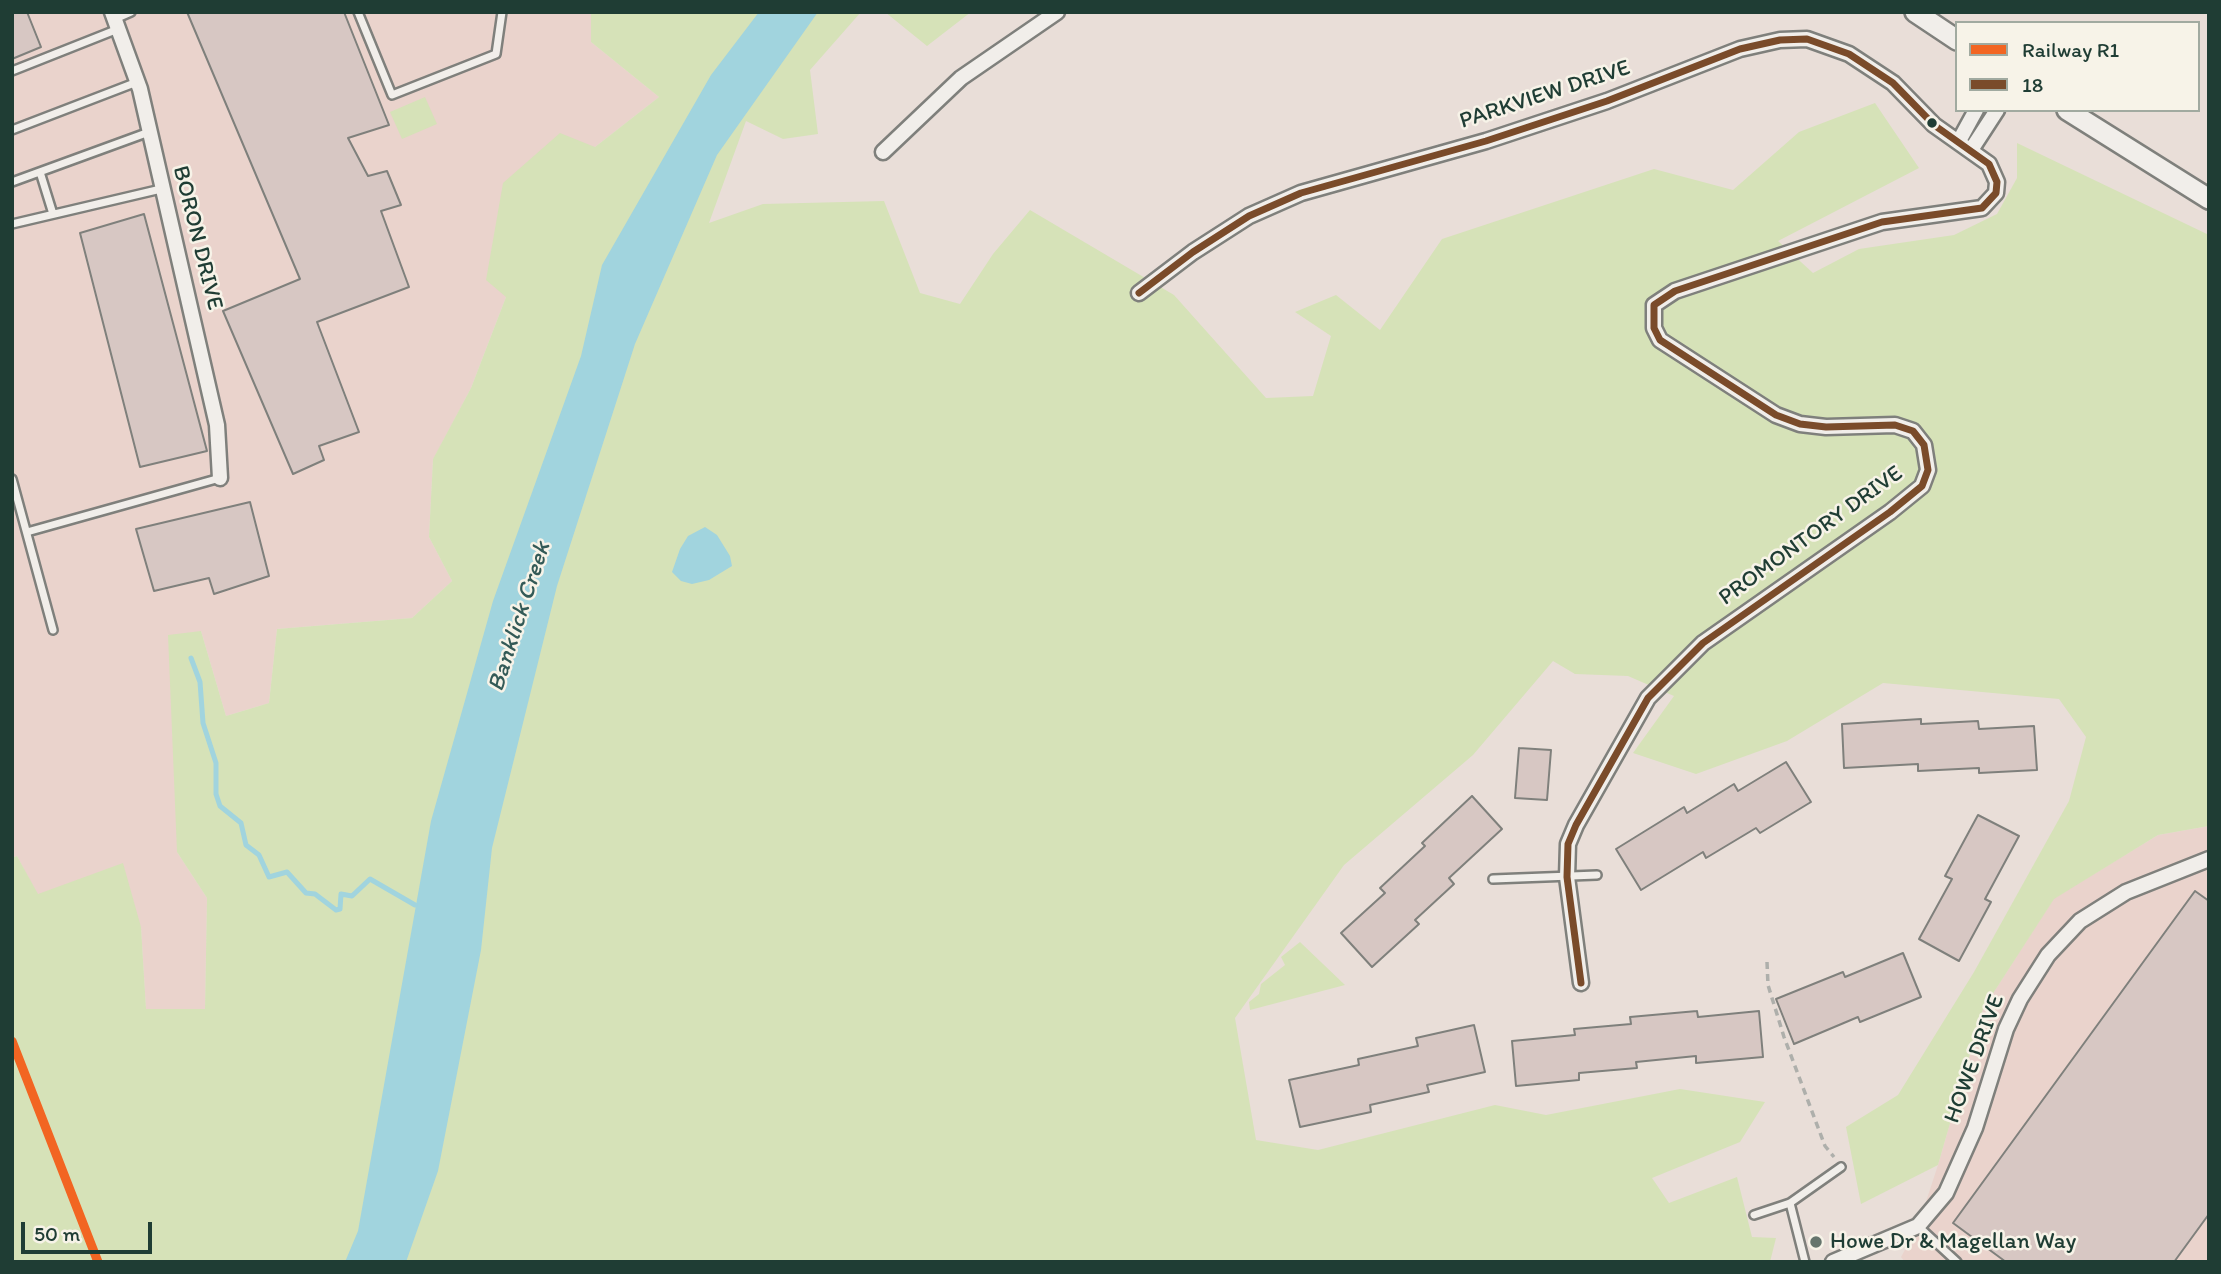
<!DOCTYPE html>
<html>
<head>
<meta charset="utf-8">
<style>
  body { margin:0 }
  #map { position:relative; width:2221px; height:1274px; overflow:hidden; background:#e9ded8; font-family:Itim,sans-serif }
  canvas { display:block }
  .frame { position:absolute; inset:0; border:14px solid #1f3d34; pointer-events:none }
  .legend { position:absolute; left:1955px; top:21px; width:245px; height:91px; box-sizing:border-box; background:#f7f3e8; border:2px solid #a1aaa0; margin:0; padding:9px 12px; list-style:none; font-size:21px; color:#1f3d34 }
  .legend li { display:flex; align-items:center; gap:14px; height:35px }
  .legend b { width:35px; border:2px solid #a1aaa0 }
  .scale { position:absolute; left:21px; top:1222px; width:131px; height:32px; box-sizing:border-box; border:4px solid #1f3d34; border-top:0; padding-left:9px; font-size:21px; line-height:24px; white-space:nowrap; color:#1f3d34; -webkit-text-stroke:5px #f7f3e8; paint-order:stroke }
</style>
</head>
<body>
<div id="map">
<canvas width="2221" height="1274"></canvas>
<div class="frame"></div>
<ul class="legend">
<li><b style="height:9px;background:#f26522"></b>Railway R1</li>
<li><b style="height:9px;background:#7a4b2a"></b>18</li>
</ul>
<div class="scale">50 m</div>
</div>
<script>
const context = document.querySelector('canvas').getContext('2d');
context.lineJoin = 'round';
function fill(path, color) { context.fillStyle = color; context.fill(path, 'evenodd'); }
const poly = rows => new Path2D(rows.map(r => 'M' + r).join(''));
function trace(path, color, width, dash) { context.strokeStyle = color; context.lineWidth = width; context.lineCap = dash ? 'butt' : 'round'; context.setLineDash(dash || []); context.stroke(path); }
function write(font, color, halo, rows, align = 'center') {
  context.font = font + ' Itim,sans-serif'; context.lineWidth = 5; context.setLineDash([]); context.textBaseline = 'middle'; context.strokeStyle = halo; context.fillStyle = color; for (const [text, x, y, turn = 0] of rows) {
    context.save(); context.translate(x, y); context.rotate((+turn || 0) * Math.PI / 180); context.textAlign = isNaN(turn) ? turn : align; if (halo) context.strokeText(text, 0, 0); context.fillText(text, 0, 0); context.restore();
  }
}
const built = poly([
  [12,12,591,12,591,42,659,97,595,147,506,297,471,388,433,460,429,537,452,581,412,618,277,629,269,703,226,716,201,631,177,852,207,898,205,1009,146,1009,141,927,37,894,17,856,12,858],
  [2209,826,2209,1262,1905,1262,1901,1257,1918,1226,1938,1165,1983,1009,2054,898,2158,835]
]);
const green = poly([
  [591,12,861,12,810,70,818,134,783,139,746,121,709,223,763,204,884,201,920,293,960,304,993,254,1030,210,1174,295,1266,398,1313,396,1331,336,1295,312,1336,295,1380,330,1442,239,1654,169,1733,190,1799,132,1875,103,1919,168,1778,241,1813,273,1859,249,1954,235,1997,214,2017,178,2017,143,2209,235,2209,826,2158,835,2054,899,1983,1009,1938,1165,1861,1204,1846,1127,1898,1095,1974,972,2069,801,2086,737,2059,699,1883,683,1787,741,1696,774,1633,753,1674,696,1628,676,1575,674,1553,661,1473,755,1344,865,1235,1018,1256,1140,1318,1150,1495,1105,1546,1115,1680,1089,1765,1102,1740,1142,1652,1178,1669,1203,1737,1177,1752,1237,1776,1238,1770,1262,12,1262,12,858,17,856,38,894,123,863,141,927,146,1009,205,1009,207,898,177,852,168,635,201,631,226,716,269,703,277,629,412,618,452,581,429,537,433,459,471,388,506,297,486,280,503,183,560,133,595,147,659,97,591,42],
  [885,12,971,12,927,46],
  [425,97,437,124,402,139,390,112],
  [1300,942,1345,985,1250,1010,1249,1002,1259,994,1261,984,1285,965,1281,957]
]);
const water = poly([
  [759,12,818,12,717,155,635,344,557,586,492,848,481,950,438,1171,406,1262,345,1262,358,1231,431,821,493,601,581,356,602,265,711,75],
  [705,527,717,535,730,556,732,566,709,580,692,584,681,581,672,572,680,549,688,536]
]);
const stream = poly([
  [191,658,200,682,203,723,216,763,216,794,220,806,241,823,246,845,259,855,269,877,287,872,306,893,315,894,336,910,340,909,341,894,352,896,370,879,415,905]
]);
const building = poly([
  [12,12,27,12,41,47,12,59,12,12],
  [187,12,344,12,389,125,348,138,368,176,387,171,401,205,381,211,409,287,317,322,359,432,319,446,324,460,293,474,223,311,300,279,187,12],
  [144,214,207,451,140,467,80,233,144,214],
  [250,502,269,576,214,594,209,578,154,591,136,529,250,502],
  [1921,719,1921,724,1978,721,1979,729,2034,726,2037,770,1979,773,1979,768,1918,771,1918,764,1844,768,1842,724,1921,719],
  [1519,748,1551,750,1547,800,1515,798,1519,748],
  [1786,762,1811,802,1760,833,1756,828,1706,858,1703,852,1641,890,1616,849,1684,807,1687,813,1734,784,1738,791,1786,762],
  [1472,796,1502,829,1449,878,1454,884,1415,920,1419,924,1372,967,1341,933,1385,893,1380,888,1425,846,1422,843,1472,796],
  [1978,815,2019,836,1985,899,1991,902,1959,961,1919,939,1952,879,1945,876,1978,815],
  [2195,891,2209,901,2209,1214,2174,1262,2006,1262,1953,1223,2195,891],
  [1903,953,1921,997,1860,1022,1858,1017,1794,1044,1776,999,1843,972,1845,977,1903,953],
  [1697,1011,1698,1017,1759,1011,1763,1057,1696,1063,1696,1056,1636,1062,1637,1068,1579,1073,1579,1080,1516,1086,1512,1041,1575,1035,1574,1029,1631,1024,1630,1017,1697,1011],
  [1474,1025,1485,1072,1427,1085,1429,1092,1370,1105,1371,1112,1300,1127,1289,1080,1359,1065,1358,1059,1418,1046,1416,1038,1474,1025]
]);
const path = poly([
  [1767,962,1768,985,1784,1037,1825,1146,1834,1157]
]);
const lane = poly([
  [358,12,392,95,496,54,502,12],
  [115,19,131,12],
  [12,71,118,29],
  [12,130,137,82],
  [40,172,53,214],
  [12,182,149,132],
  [12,224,161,189],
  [12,479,53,630],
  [27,532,220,478],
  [1493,879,1597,875],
  [1790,1203,1805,1262],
  [1754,1215,1790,1203,1841,1167],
  [1918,1226,1957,1262]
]);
const street = poly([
  [112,12,140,89,217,425,220,478],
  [1959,141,1976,110],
  [1971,150,1997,110],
  [883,152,961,78,1057,12],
  [1139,293,1193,252,1249,216,1301,193,1486,141,1607,101,1740,49,1780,40,1807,39,1849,54,1893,83,1934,125,1989,164,1997,182,1996,193,1982,208,1882,222,1675,291,1654,305,1654,328,1660,340,1776,415,1800,424,1826,427,1895,425,1913,431,1924,445,1928,470,1922,486,1890,512,1703,643,1648,698,1576,825,1568,844,1567,877,1581,983],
  [1833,1262,1918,1226,1946,1193,1975,1128,2006,1029,2020,999,2048,955,2080,921,2126,892,2209,859]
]);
const secondary = poly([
  [1915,12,1957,40],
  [2067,110,2209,199]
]);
const bus1 = poly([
  [1139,293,1193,252,1249,216,1301,193,1486,141,1607,101,1740,49,1780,40,1807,39,1849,54,1893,83,1934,125,1989,164,1997,182,1996,193,1982,208,1882,222,1675,291,1654,305,1654,328,1660,340,1776,415,1800,424,1826,427,1895,425,1913,431,1924,445,1928,470,1922,486,1890,512,1703,643,1648,698,1576,825,1568,844,1567,877,1581,983]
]);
const rail1 = poly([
  [12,1041,98,1262]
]);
const markers = [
  [1932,123,6,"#1f3d34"],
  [1816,1242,7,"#66756d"]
];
const streetNames = [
  ["PARKVIEW DRIVE",1545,95,-18],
  ["BORON DRIVE",197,238,76],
  ["PROMONTORY DRIVE",1811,536,-36],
  ["HOWE DRIVE",1975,1059,-70]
];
const poiNames = [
  ["Howe Dr & Magellan Way",1830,1242]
];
const waterNames = [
  ["Banklick Creek",520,617,-72]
];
fill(built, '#ead3cc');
fill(green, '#d6e2b8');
fill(water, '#a1d4de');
trace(stream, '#a1d4de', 5);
fill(building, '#d7c7c3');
trace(building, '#7f807c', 2);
trace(lane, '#7f807c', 12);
trace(street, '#7f807c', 19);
trace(secondary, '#7f807c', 24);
trace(path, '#aeafab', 3.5, [7, 5]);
trace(lane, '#f1eeea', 7);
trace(street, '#f1eeea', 14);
trace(secondary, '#f1eeea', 19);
trace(bus1, '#7a4b2a', 7);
trace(rail1, '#f26522', 9);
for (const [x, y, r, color] of markers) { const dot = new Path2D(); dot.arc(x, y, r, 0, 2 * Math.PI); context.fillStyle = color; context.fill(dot); trace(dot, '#f7f3e8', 2.5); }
write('23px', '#1f3d34', '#f7f3e8', streetNames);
write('23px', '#1f3d34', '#f7f3e8', poiNames, 'left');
write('italic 24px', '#335a57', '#f7f3e8', waterNames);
</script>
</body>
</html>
